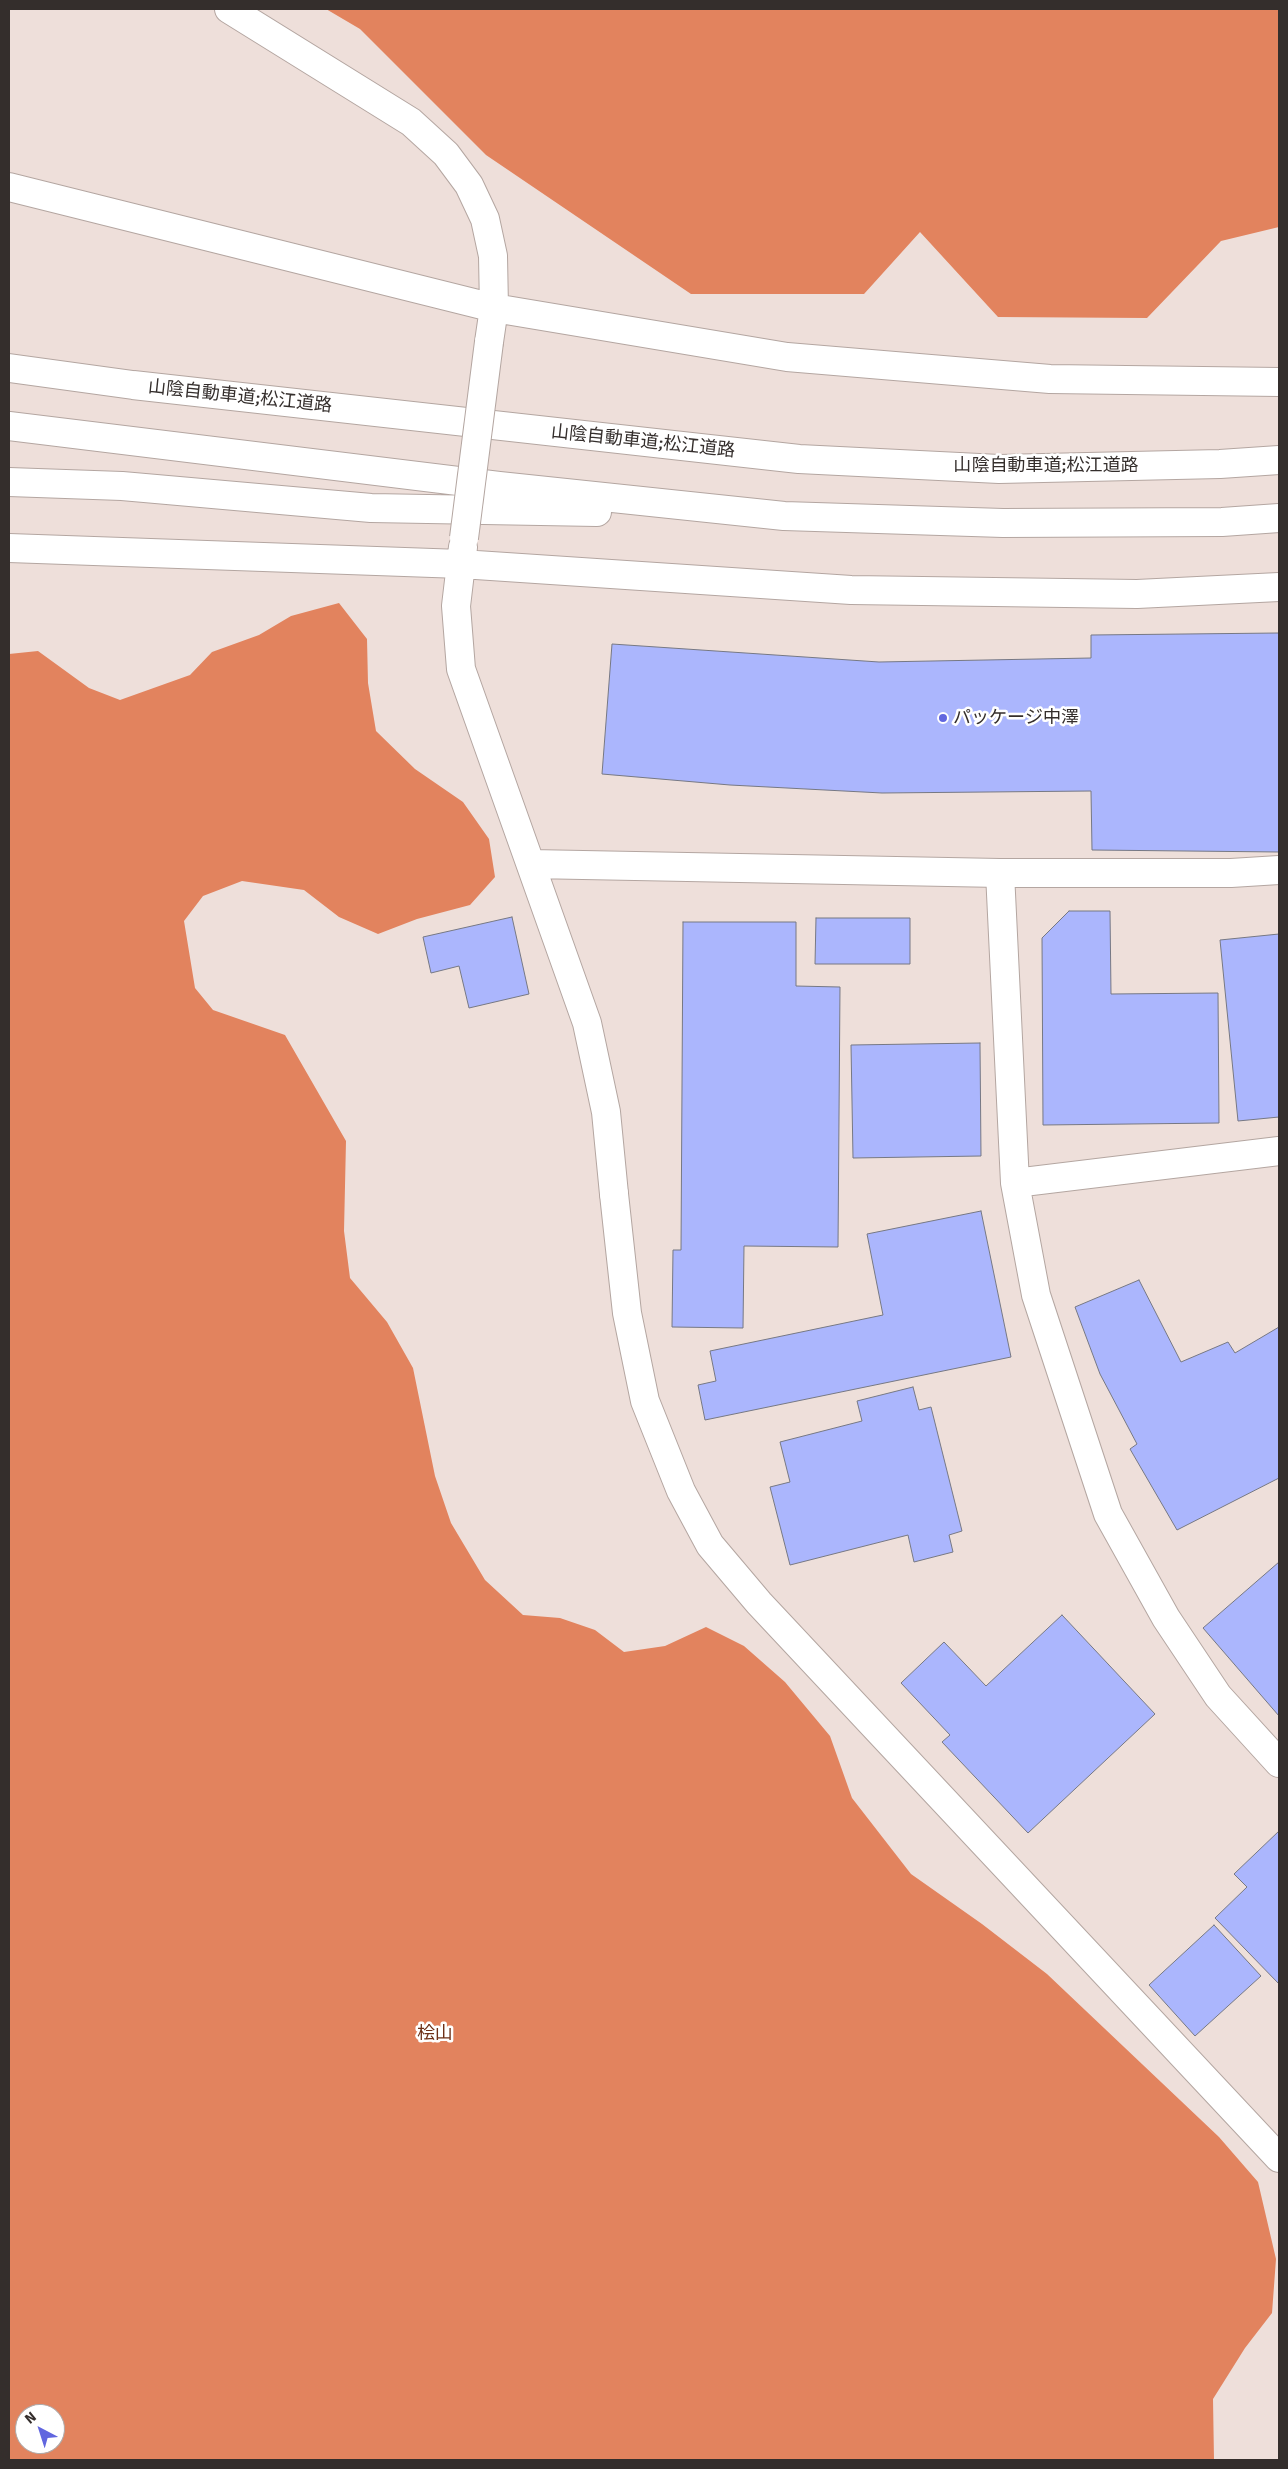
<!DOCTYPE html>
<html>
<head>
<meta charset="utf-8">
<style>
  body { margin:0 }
  #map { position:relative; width:1288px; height:2469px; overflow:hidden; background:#eedfda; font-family:Signika,sans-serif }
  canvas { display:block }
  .frame { position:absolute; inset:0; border:10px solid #342e2c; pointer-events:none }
  .north { position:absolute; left:15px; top:2404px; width:50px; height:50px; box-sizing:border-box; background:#fff; border:1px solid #aeabab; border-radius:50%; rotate:320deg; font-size:14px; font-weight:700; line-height:20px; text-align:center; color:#342e2c }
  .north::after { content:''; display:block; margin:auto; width:18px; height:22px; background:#6166df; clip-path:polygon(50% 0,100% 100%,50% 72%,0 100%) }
</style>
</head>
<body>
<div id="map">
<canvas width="1288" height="2469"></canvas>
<div class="frame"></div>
<div class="north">N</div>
</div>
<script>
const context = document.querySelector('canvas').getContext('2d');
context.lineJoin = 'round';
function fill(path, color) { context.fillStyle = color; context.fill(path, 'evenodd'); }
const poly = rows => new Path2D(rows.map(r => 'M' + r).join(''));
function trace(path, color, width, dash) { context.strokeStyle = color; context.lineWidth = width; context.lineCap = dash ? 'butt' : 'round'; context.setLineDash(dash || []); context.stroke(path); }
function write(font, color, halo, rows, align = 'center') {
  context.font = font + ' Signika,"Noto Sans JP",sans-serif'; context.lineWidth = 5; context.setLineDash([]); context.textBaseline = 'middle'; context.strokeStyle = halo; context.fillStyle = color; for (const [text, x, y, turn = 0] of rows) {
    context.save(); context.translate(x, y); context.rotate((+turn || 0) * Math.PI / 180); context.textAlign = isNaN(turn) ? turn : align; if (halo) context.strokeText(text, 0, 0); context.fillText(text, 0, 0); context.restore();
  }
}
const forest = poly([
  [326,9,1279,9,1279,227,1221,241,1147,318,998,317,920,232,864,294,691,294,486,155,360,29],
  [339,603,367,639,368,683,376,731,415,769,463,802,489,839,495,877,470,905,417,919,378,934,339,917,304,890,242,881,203,896,184,921,195,988,213,1010,285,1035,346,1141,344,1231,350,1278,387,1322,413,1368,435,1476,451,1523,485,1580,523,1615,560,1618,595,1630,624,1652,665,1646,706,1627,744,1646,785,1682,830,1736,852,1798,911,1874,982,1924,1047,1974,1219,2137,1258,2182,1276,2259,1272,2313,1245,2348,1213,2399,1214,2460,9,2460,9,654,38,651,89,688,120,700,190,675,212,652,259,635,291,616],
  [25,2414,55,2414,55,2444,25,2444]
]);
const building = poly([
  [1279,633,1279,852,1092,850,1091,791,882,793,730,785,602,774,612,644,879,662,1091,658,1091,635,1279,633],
  [1069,911,1110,911,1111,994,1218,993,1219,1123,1043,1125,1042,938,1069,911],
  [512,917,529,994,469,1008,459,966,431,973,423,937,512,917],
  [816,918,910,918,910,964,815,964,816,918],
  [683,922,796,922,796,986,840,987,838,1247,744,1246,743,1328,672,1327,673,1250,681,1250,683,922],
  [1279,934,1279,1117,1238,1121,1220,940,1279,934],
  [980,1043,981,1156,853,1158,851,1045,980,1043],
  [981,1211,1011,1357,705,1420,698,1385,716,1381,710,1351,883,1315,867,1234,981,1211],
  [1139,1280,1181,1362,1228,1342,1235,1353,1279,1327,1279,1478,1177,1530,1130,1449,1137,1444,1100,1374,1075,1307,1139,1280],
  [913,1387,919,1410,931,1407,962,1531,949,1535,953,1552,914,1562,908,1535,790,1565,770,1487,790,1482,780,1442,862,1421,857,1401,913,1387],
  [1279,1562,1279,1716,1203,1628,1279,1562],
  [1062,1615,1155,1714,1028,1833,942,1742,950,1735,901,1683,944,1642,986,1686,1062,1615],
  [1279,1831,1279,1984,1215,1918,1247,1887,1234,1874,1279,1831],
  [1214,1925,1261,1976,1195,2036,1149,1985,1214,1925]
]);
const street = poly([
  [229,9,411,122,446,154,469,185,485,219,493,256,494,308,489,342],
  [9,187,494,308,787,357,1050,379,1279,382],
  [463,547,456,606,461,669,587,1023,606,1112,614,1194],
  [9,548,461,564,851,590,1137,594,1279,587],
  [531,864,1000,873,1231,873,1279,870],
  [1000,873,1015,1183,1036,1295,1108,1514,1166,1618,1218,1696,1279,1763],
  [1015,1183,1279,1151]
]);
const secondary = poly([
  [614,1194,627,1313,645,1401,681,1491,710,1545,759,1603,1279,2158]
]);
const highway = poly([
  [9,368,133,385,799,459,999,469,1220,464,1279,460],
  [9,426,499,486,784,516,1003,523,1222,522,1279,518],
  [9,482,122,486,371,508,597,512]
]);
const streetBridge = poly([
  [464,538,489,342]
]);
const markers = [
  [943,718,5,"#6166df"]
];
const streetNames = [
  ["山陰自動車道;松江道路",240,397,6],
  ["山陰自動車道;松江道路",643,442,6],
  ["山陰自動車道;松江道路",1046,466]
];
const poiNames = [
  ["パッケージ中澤",953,718]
];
const parkNames = [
  ["桧山",435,2034]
];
fill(forest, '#e2835e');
fill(building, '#abb6fd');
trace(building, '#767883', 1);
trace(street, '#b4a6a1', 30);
trace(secondary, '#b4a6a1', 30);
trace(highway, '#b4a6a1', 30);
trace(street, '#fff', 28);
trace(secondary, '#fff', 28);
trace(highway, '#fff', 28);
trace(streetBridge, '#b4a6a1', 30, []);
trace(streetBridge, '#fff', 28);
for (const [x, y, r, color] of markers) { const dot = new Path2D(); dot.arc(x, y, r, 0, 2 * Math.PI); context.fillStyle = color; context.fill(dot); trace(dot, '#fff', 2); }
write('18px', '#342e2c', '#fff', streetNames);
write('18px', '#342e2c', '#fff', poiNames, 'left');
write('18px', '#6d3017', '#fff', parkNames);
</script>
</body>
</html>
